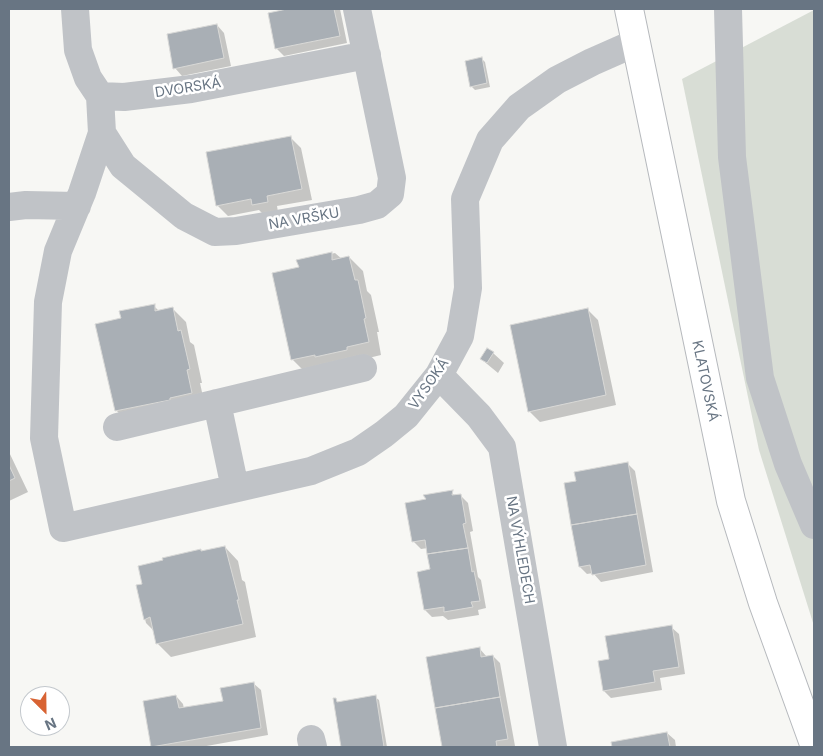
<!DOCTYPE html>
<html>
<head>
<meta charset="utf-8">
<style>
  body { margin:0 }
  #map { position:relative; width:823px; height:756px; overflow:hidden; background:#f7f7f4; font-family:Inter,sans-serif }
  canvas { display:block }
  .frame { position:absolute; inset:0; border:10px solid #687583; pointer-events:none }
  .north { position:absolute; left:20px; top:686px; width:50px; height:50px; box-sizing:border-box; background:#fff; border:1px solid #c3c8cd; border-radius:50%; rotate:157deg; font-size:14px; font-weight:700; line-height:20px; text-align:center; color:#687583 }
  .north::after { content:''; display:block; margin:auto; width:18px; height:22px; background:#d86333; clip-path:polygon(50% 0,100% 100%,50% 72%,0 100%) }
</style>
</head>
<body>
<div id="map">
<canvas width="823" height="756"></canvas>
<div class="frame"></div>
<div class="north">N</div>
</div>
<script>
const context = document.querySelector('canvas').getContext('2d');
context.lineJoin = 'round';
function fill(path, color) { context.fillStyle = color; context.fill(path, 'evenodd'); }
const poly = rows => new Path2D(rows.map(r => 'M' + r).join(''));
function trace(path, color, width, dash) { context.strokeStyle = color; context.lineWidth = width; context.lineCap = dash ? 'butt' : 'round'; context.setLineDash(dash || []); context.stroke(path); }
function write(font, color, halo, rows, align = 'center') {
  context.font = font + ' Inter,sans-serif'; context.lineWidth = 5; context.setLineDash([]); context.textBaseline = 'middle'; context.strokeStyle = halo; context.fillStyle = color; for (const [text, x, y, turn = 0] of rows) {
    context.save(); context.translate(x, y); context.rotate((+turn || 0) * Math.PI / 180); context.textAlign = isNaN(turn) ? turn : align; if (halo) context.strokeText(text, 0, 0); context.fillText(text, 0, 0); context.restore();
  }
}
const green = poly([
  [814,10,814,626,759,450,682,79]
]);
const shadow = poly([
  [291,9,340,9,347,43,284,56,276,48],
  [217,25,224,33,231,66,182,76,175,68],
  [482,59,485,62,490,87,475,90,471,86],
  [290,137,301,148,312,200,277,206,278,212,264,215,259,210,228,216,217,205],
  [335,253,342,259,349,257,363,271,367,291,371,295,379,332,377,332,381,355,306,373,292,359,300,268,298,261],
  [153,305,159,311,172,308,186,322,190,342,194,345,202,383,200,383,205,406,129,424,116,410,123,319],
  [588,310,598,320,616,405,540,422,529,411],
  [493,353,504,363,498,373,481,359],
  [9,452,28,492,9,501],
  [628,464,635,471,653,572,601,582,593,573,587,574,580,567,577,482],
  [451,492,455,496,460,495,468,503,473,531,470,532,478,577,481,580,486,608,478,610,479,615,448,620,443,616,432,617,425,610,419,573,431,570,428,548,421,549,413,541,427,501],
  [225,547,238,561,242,580,245,582,256,637,171,657,157,643,155,632,146,623,137,586,144,584,201,550,202,552],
  [671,627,679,634,685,674,660,678,662,690,611,698,604,691,610,660],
  [479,648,487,657,493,656,500,663,515,746,443,747,427,658],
  [253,683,261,690,268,735,201,747,152,747,144,702,176,696,183,704,184,709,224,702],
  [375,697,379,700,387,747,343,747,334,699,339,703],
  [667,733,675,740,676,747,614,747,613,743]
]);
const building = poly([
  [287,9,334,9,340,36,275,49,268,13,287,9],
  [217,24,224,58,173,69,167,34,217,24],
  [482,57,487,83,470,87,465,61,482,57],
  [291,136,302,189,267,196,268,202,252,205,251,199,216,206,206,152,291,136],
  [332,252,332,260,349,256,355,280,358,280,366,318,364,319,369,342,347,347,347,350,315,357,315,355,291,360,272,273,299,267,296,260,332,252],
  [155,304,155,311,173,307,178,331,181,330,190,369,187,370,192,393,170,398,170,400,115,411,95,324,121,318,119,311,155,304],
  [588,308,606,395,528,412,510,325,588,308],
  [487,348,494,352,487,363,480,359,487,348],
  [628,462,637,514,571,525,564,483,576,481,574,472,628,462],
  [9,465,15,478,9,481,9,465],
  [453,490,452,495,461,494,466,523,463,524,468,548,427,554,425,540,412,542,405,503,426,499,423,495,453,490],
  [637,514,646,565,592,575,590,565,579,567,571,525,637,514],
  [225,546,239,600,237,600,243,624,156,644,150,617,144,620,136,585,142,584,138,566,163,560,162,558,201,549,201,551,225,546],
  [468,548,472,572,474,571,480,601,471,602,473,607,444,612,444,607,424,610,417,572,430,569,427,554,468,548],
  [672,625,679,667,653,671,655,682,603,691,598,661,609,659,605,636,672,625],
  [480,647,481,657,493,655,500,697,435,708,426,657,480,647],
  [254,682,261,728,151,747,143,701,176,695,179,708,223,701,220,688,254,682],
  [376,695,384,747,341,747,333,698,336,698,337,702,376,695],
  [500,697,508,739,496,741,497,747,442,747,435,708,500,697],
  [667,732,670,747,612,747,611,742,667,732]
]);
const minor = poly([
  [75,9,78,50,88,78,100,96],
  [728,9,732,157,760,378,788,464,814,525],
  [100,96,102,133,123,166,184,216,215,232,236,231,359,210,377,205,390,194,392,178,357,9],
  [100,96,124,97,191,89,367,55],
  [102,133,82,193,58,251,48,302,44,438,63,528,311,471,358,452,384,434,406,416,439,375,460,336,468,288,465,199,490,140,519,107,557,80,592,62,635,43],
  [9,207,26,205,77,206],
  [439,375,479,416,502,447,553,747],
  [217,403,235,488],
  [117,427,363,368],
  [311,739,313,747]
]);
const major = poly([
  [629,9,731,501,763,603,814,744]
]);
const streetNames = [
  ["DVORSKÁ",188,88,-9],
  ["NA VRŠKU",304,219,-10],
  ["KLATOVSKÁ",705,381,78],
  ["VYSOKÁ",429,384,-55],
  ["NA VÝHLEDECH",520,550,80]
];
fill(green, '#d8ddd5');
fill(shadow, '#0003');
fill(building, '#a9afb5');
trace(building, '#d8d8d6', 1);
trace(major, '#b6b9bd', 30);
trace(minor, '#c0c3c7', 28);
trace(major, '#fff', 28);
write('14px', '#687583', '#fff', streetNames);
</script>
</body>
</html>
